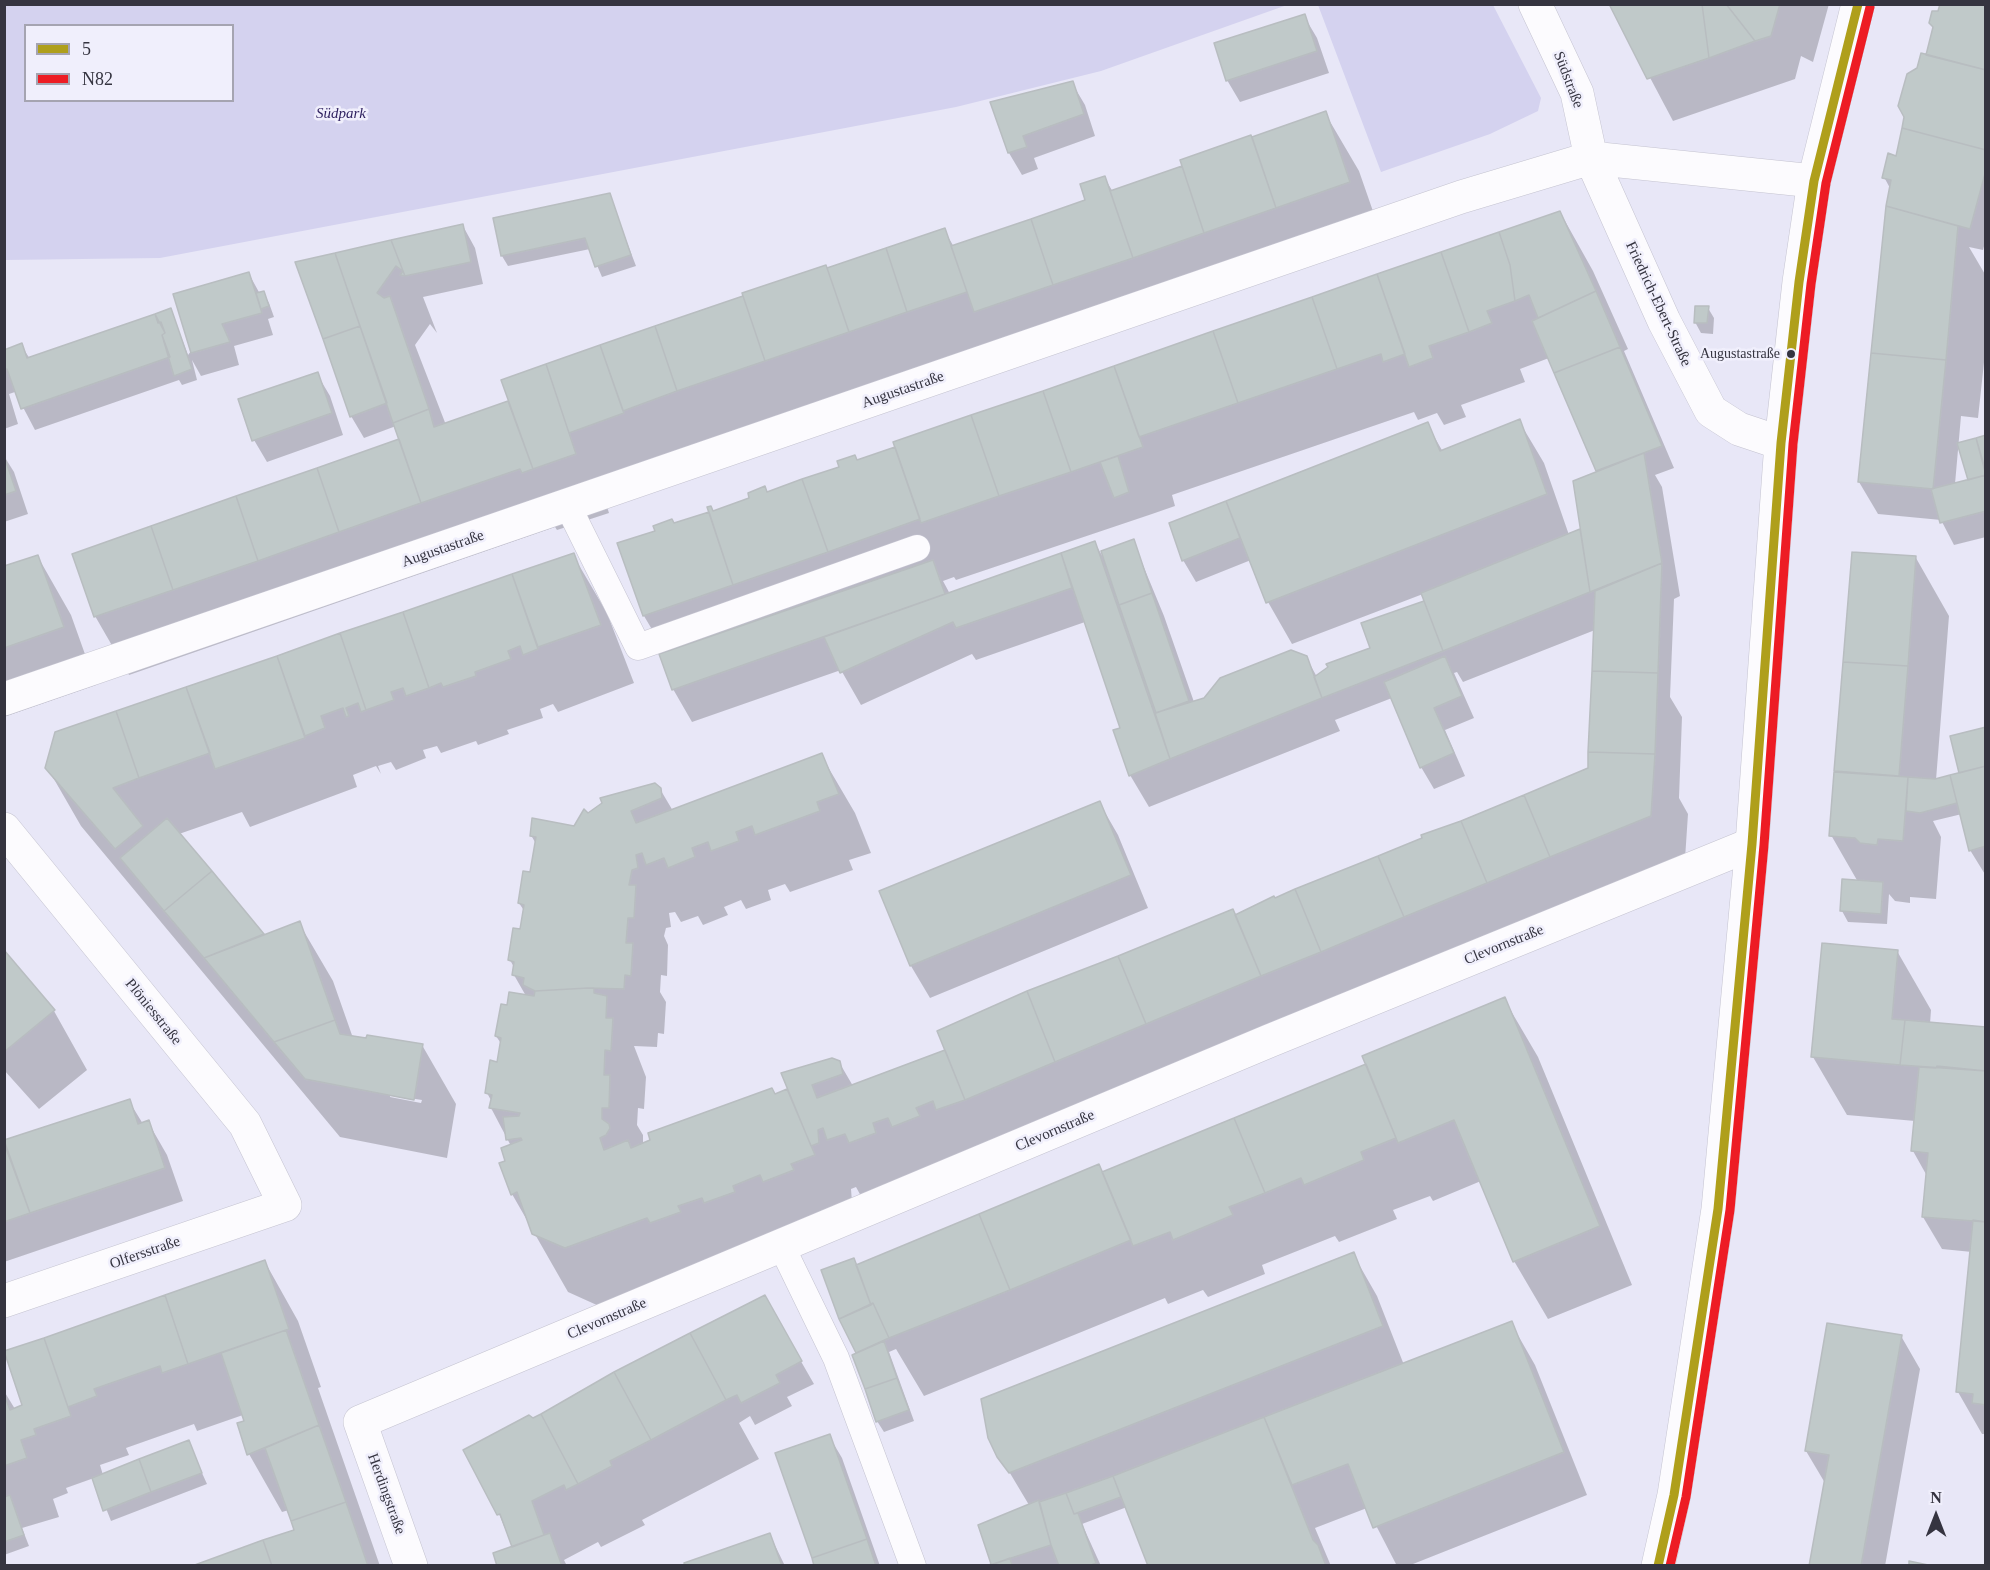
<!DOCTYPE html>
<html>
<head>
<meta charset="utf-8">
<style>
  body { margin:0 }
  #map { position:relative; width:1990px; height:1570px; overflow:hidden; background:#e8e7f7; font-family:"Times New Roman",serif }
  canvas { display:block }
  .frame { position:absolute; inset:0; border:6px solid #353440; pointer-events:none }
  .legend { position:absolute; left:24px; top:24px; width:210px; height:78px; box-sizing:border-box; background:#f0effc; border:2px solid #a5a4b1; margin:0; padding:8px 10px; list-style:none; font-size:18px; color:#353440 }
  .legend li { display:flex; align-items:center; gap:12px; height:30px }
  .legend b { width:30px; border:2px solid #a5a4b1 }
  .north { position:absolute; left:1906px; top:1486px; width:60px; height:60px; -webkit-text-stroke:4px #f0effc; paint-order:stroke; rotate:0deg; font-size:16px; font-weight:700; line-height:24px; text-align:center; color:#353440 }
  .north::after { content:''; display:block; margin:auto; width:21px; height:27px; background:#353440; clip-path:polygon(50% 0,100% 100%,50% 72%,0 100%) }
</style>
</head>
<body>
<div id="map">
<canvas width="1990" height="1570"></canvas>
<div class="frame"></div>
<ul class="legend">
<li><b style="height:8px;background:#af9f1b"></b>5</li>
<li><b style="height:8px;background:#ed1c24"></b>N82</li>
</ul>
<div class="north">N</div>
</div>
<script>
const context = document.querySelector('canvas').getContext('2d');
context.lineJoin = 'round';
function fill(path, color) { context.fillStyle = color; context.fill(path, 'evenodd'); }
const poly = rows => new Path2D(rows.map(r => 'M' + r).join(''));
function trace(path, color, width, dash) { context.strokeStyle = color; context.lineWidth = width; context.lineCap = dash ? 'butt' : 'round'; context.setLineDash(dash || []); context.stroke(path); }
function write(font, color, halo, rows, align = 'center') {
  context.font = font + ' "Times New Roman",serif'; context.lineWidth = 5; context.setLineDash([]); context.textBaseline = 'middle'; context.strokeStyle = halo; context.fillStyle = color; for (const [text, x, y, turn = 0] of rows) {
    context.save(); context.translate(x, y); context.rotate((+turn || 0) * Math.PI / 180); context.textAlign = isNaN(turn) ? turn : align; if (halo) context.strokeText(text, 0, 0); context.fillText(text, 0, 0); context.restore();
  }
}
const green = poly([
  [4,5,5,4,1287,5,1101,71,956,107,160,258,5,260],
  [26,26,232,26,232,100,26,100],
  [1318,5,1493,5,1541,98,1538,111,1490,134,1381,172]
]);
const shadow = poly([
  [1611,4,1829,4,1813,62,1801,56,1795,79,1673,121],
  [1986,4,1986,239,1983,250,1969,247,1986,276,1986,344,1978,418,1961,416,1955,484,1969,481,1959,444,1986,437,1986,537,1954,545,1941,520,1878,514,1859,482,1891,190,1884,177,1897,157,1919,69,1927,57],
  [1304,16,1317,38,1329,73,1240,102,1227,80],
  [1072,83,1085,105,1095,136,1034,158,1038,169,1022,175,1009,153,992,103],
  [1325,113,1359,171,1383,240,602,491,609,513,557,530,555,527,129,675,95,616,401,440,396,426,364,438,351,416,297,263,463,226,475,248,483,284,423,297,437,333,430,324,415,345,446,425,510,401,503,381,944,230,954,247,1087,201,1104,177,1113,192,1184,167,1182,161],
  [609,195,636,266,602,277,590,249,508,266,502,256],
  [1560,212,1593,271,1628,349,1624,351,1674,468,1655,475,1662,487,1680,596,1674,599,1670,697,1682,717,1679,798,1688,814,1684,874,862,1198,856,1187,851,1189,852,1202,599,1306,568,1292,512,1194,507,1162,511,1146,491,1108,492,1102,487,1093,498,1064,502,1045,496,1036,508,1006,526,996,514,975,515,969,510,960,521,931,525,912,519,903,531,874,536,844,531,835,575,827,588,815,660,789,673,811,821,755,855,813,871,853,849,860,853,870,790,892,785,884,768,890,771,900,746,909,741,900,724,907,728,915,703,925,698,916,681,922,675,912,669,913,671,927,666,928,664,936,668,945,667,976,661,975,660,992,666,1002,664,1034,658,1033,657,1047,634,1046,646,1077,644,1109,638,1108,637,1125,643,1135,643,1145,789,1090,839,1062,853,1086,946,1051,1235,916,1337,872,1338,874,1423,839,1423,836,1589,769,1595,630,1463,682,1457,672,1454,673,1474,718,1445,730,1465,776,1434,789,1421,767,1392,698,1335,720,1340,731,1149,807,1130,775,1122,729,1085,622,976,660,972,654,861,705,841,670,692,722,673,689,666,653,644,616,674,525],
  [1549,358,1598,472,1582,530,1569,535,1544,463,1519,421,1443,452,1427,424,1226,503,1183,560,1196,582,1251,560,1268,602,1292,644,1423,594,1426,601,1363,624,1372,649,1317,677,1306,657,1194,702,1164,616,1133,541,1104,559,1095,543,950,594,943,581,954,577,956,580,1152,514,1175,506,1172,495,1414,412,1418,420,1437,413,1444,425,1466,417,1461,405,1525,382,1520,369],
  [249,274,260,294,263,292,269,303,274,317,268,319,273,335,234,346,239,365,201,376,192,360,197,380,182,385,179,380,35,430,15,392,9,394,18,424,4,429,4,351,21,345,30,359,171,310,188,355],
  [1708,308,1714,318,1713,334,1701,333,1695,322],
  [317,374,330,396,343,435,267,462,254,440],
  [4,456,14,472,28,514,4,522],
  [1853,554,1916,558,1949,616,1936,780,1961,774,1986,729,1986,876,1970,850,1962,814,1933,821,1941,837,1936,899,1910,897,1910,903,1895,901,1889,894,1887,924,1848,922,1842,911,1858,882,1831,835],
  [573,555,607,613,634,683,558,712,553,704,540,709,543,718,507,730,509,734,492,740,478,745,476,741,441,753,437,746,423,750,426,758,396,770,391,762,378,766,381,774,376,766,353,775,357,787,250,827,242,812,179,834,264,936,299,923,333,981,353,1038,422,1045,456,1104,447,1158,340,1137,81,826,47,767,56,733],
  [390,1095,422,1100,421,1103,390,1097],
  [38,557,71,615,96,685,4,717,4,568],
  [1099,802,1118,835,1148,908,930,998,911,966],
  [1897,951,1931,1010,1930,1024,1986,1029,1986,1434,1982,1434,1958,1392,1972,1252,1942,1249,1923,1217,1927,1176,1913,1151,1915,1121,1847,1115,1813,1057],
  [4,952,54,1011,87,1070,39,1109,4,1070],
  [1504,999,1538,1057,1632,1285,1548,1319,1514,1261,1481,1181,1433,1201,1430,1196,1393,1210,1397,1219,1339,1242,1335,1236,1262,1265,1265,1274,1208,1297,1203,1290,1168,1304,1165,1298,924,1396,896,1349,889,1352,914,1421,884,1432,877,1421,858,1353,840,1318,857,1266,1103,1173,1368,1065],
  [129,1101,143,1124,148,1122,167,1155,183,1201,4,1262,4,1144],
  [1353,1254,1377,1296,1404,1365,1511,1323,1535,1365,1587,1495,1408,1566,1397,1566,1367,1508,1315,1528,1331,1566,1150,1566,1127,1507,1082,1524,1101,1566,992,1566,980,1526,1029,1505,989,1438],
  [265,1262,298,1321,321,1387,318,1388,380,1566,196,1566,296,1531,289,1510,282,1512,249,1454,243,1415,197,1431,194,1424,126,1448,129,1455,100,1465,103,1475,188,1442,207,1484,111,1521,94,1478,66,1488,68,1493,53,1499,59,1517,22,1528,29,1546,4,1555,4,1391,15,1409,24,1406,5,1352],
  [764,1297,814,1384,787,1397,792,1406,755,1425,750,1416,739,1423,759,1459,642,1520,645,1525,601,1547,598,1542,564,1560,567,1566,499,1566,513,1548,499,1514,533,1419,576,1398,575,1394],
  [1901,1336,1920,1369,1885,1566,1810,1566,1825,1483,1806,1451],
  [829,1436,842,1458,880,1566,816,1566],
  [770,1535,785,1566,686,1566]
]);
const building = poly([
  [1609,4,1702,4,1709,58,1647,79,1609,4],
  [1702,4,1726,4,1755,41,1709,58,1702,4],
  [1726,4,1780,4,1771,36,1755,41,1726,4],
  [1940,4,1986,4,1986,70,1926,55,1933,27,1929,23,1932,11,1938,11,1940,4],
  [1305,14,1317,51,1226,81,1214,43,1305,14],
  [1921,53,1986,70,1986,150,1902,128,1904,117,1898,106,1907,74,1917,68,1921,53],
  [1073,81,1084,114,1023,136,1027,147,1008,153,990,102,1073,81],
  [1326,111,1350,182,1276,208,1252,137,1326,111],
  [1902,128,1986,150,1986,170,1970,229,1886,206,1891,180,1882,178,1888,153,1896,156,1902,128],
  [1251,135,1276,208,1204,233,1180,160,1251,135],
  [1182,166,1204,233,1133,258,1110,191,1182,166],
  [1105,176,1133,258,1053,285,1031,219,1085,200,1080,184,1105,176],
  [610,193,631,255,595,267,585,238,501,256,493,218,610,193],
  [1886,206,1958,226,1946,360,1871,353,1886,206],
  [1560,211,1596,291,1538,318,1529,295,1515,301,1510,265,1499,232,1560,211],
  [1031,219,1053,285,974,312,951,246,1031,219],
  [463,224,471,262,405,276,391,240,463,224],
  [945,228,967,292,907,312,886,248,945,228],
  [1499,232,1510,265,1515,301,1487,311,1492,323,1469,332,1441,252,1499,232],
  [391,240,405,276,400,275,403,271,396,266,377,293,384,298,390,296,429,409,393,423,335,253,391,240],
  [886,248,907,312,849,332,827,268,886,248],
  [1441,252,1469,332,1429,346,1433,358,1409,367,1377,274,1441,252],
  [335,253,360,326,323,339,295,262,335,253],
  [826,265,849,332,765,361,742,293,826,265],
  [249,272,262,313,222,324,230,342,191,353,173,294,249,272],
  [1377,274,1405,354,1383,362,1381,354,1337,369,1312,297,1377,274],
  [264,291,269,306,261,309,256,293,264,291],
  [1596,291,1620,347,1554,373,1532,321,1596,291],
  [743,296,765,361,677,391,655,326,743,296],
  [1312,297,1337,369,1238,403,1213,331,1312,297],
  [1695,306,1709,306,1707,323,1694,323,1695,306],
  [171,308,192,369,174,376,162,335,165,333,155,314,171,308],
  [155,314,158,323,161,322,165,333,162,335,170,357,21,409,7,369,4,370,4,350,22,343,27,358,155,314],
  [360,326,387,403,350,417,323,339,360,326],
  [655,326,677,391,623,411,600,345,655,326],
  [1213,331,1238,403,1139,437,1114,366,1213,331],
  [600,345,624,413,569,433,546,364,600,345],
  [1620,347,1662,446,1596,471,1554,373,1620,347],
  [1871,353,1946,360,1933,489,1858,482,1871,353],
  [546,364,576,454,533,469,501,380,546,364],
  [1114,366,1143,447,1071,472,1043,391,1114,366],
  [318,372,332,413,252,441,238,399,318,372],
  [1043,391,1071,472,999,496,971,415,1043,391],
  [508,401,533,469,522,473,520,469,421,503,393,423,429,409,434,427,508,401],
  [971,415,999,496,921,523,893,442,971,415],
  [1520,419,1547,494,1266,603,1226,501,1428,422,1440,451,1520,419],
  [1986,435,1986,472,1976,438,1986,435],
  [1976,438,1986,475,1968,480,1957,443,1976,438],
  [399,439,421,503,339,532,317,468,399,439],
  [895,447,920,519,828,552,802,479,839,467,837,461,855,455,857,460,895,447],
  [1644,453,1662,563,1590,592,1573,481,1644,453],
  [4,456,16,491,4,495,4,456],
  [1118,456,1129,492,1114,498,1100,462,1118,456],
  [317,468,339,532,258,561,236,496,317,468],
  [1986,475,1986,511,1940,523,1931,489,1986,475],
  [802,479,828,552,733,585,707,507,711,506,713,511,749,498,748,493,765,486,767,492,802,479],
  [236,496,258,561,173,590,151,526,236,496],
  [1226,501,1240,538,1182,561,1169,523,1226,501],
  [709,512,733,585,643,616,617,543,655,531,653,526,672,519,674,523,709,512],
  [151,526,173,590,94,617,72,554,151,526],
  [1580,529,1590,592,1443,651,1421,593,1580,529],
  [1134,539,1152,593,1119,605,1101,551,1134,539],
  [1095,541,1170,759,1129,776,1113,730,1120,728,1061,553,1095,541],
  [1852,552,1916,556,1908,666,1843,662,1852,552],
  [574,553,601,625,538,647,512,574,574,553],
  [1061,553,1072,588,956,628,953,622,840,673,824,637,1061,553],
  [38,555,64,627,4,648,4,566,38,555],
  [933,560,945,594,672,690,659,654,933,560],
  [1662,563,1658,673,1592,671,1595,591,1662,563],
  [512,574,538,649,523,655,520,646,508,651,511,659,475,672,476,676,443,687,441,683,429,688,403,612,512,574],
  [1152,593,1189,701,1156,713,1119,605,1152,593],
  [1424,601,1443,651,1322,698,1314,677,1328,667,1326,664,1370,648,1361,623,1424,601],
  [403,612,429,688,406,696,403,688,391,692,394,700,366,710,340,633,403,612],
  [340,633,366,710,361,712,358,703,346,708,349,716,346,717,343,708,321,716,325,728,305,736,277,656,340,633],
  [1291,650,1307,656,1322,698,1170,759,1155,713,1204,698,1220,678,1291,650],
  [277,656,305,738,215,769,186,687,277,656],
  [1445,656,1462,696,1434,708,1454,753,1420,768,1384,682,1445,656],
  [1843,662,1908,666,1899,776,1834,771,1843,662],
  [1592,671,1658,673,1655,754,1588,752,1592,671],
  [186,687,210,753,139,778,116,711,186,687],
  [116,711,139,778,113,788,143,826,115,849,45,768,55,732,116,711],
  [1986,727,1986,766,1959,773,1950,736,1986,727],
  [1588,752,1655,754,1651,816,1550,857,1524,795,1588,768,1588,752],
  [822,753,839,794,817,802,820,811,755,835,752,826,736,832,739,841,711,851,708,842,692,848,695,857,668,868,664,858,646,865,642,853,636,855,638,868,632,870,629,885,636,885,634,918,628,918,626,943,633,943,631,976,625,975,624,989,588,988,535,991,523,985,524,978,512,975,514,962,508,960,513,928,520,929,524,905,518,903,523,871,530,872,536,837,530,836,532,818,574,826,584,809,588,813,602,803,600,798,655,783,661,788,662,798,631,811,636,823,822,753],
  [1986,766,1986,846,1969,851,1950,775,1986,766],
  [1834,772,1908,777,1903,841,1878,839,1877,845,1860,843,1855,838,1829,836,1834,772],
  [1950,775,1957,803,1920,813,1906,811,1908,777,1935,779,1950,775],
  [1524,795,1550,857,1487,883,1461,821,1524,795],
  [1100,801,1131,875,910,966,879,891,1100,801],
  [167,818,212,871,164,911,120,858,167,818],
  [1461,821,1487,883,1404,917,1378,856,1422,838,1421,835,1461,821],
  [1378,856,1404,917,1321,952,1295,889,1378,856],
  [212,871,264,934,204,958,164,911,212,871],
  [1842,879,1883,882,1881,914,1840,911,1842,879],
  [1295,889,1321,952,1261,976,1235,915,1274,896,1275,898,1295,889],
  [1233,909,1261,976,1146,1024,1118,956,1233,909],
  [300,921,335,1020,274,1042,204,958,300,921],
  [1822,943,1898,950,1892,1019,1905,1020,1900,1065,1811,1057,1822,943],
  [4,950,55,1010,4,1052,4,950],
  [1118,956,1146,1024,1055,1062,1027,991,1118,956],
  [588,988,594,988,594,993,607,996,606,1018,613,1018,611,1051,605,1050,604,1075,610,1075,609,1108,602,1108,602,1119,609,1124,610,1128,606,1135,600,1138,604,1150,628,1140,631,1148,650,1140,648,1133,772,1088,775,1094,787,1089,815,1155,791,1164,794,1170,763,1182,760,1175,733,1186,735,1192,704,1203,702,1198,678,1206,681,1212,650,1223,647,1218,565,1248,532,1234,517,1192,511,1195,499,1163,505,1161,501,1148,522,1140,521,1138,506,1140,503,1117,519,1116,520,1113,489,1108,492,1095,485,1093,490,1060,497,1062,501,1038,495,1036,501,1004,507,1005,509,992,534,996,535,991,588,988],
  [1027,991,1055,1062,965,1100,937,1031,1027,991],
  [1505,997,1600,1226,1513,1262,1454,1120,1398,1143,1362,1056,1505,997],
  [335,1020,340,1034,366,1038,367,1035,423,1044,414,1100,305,1079,274,1042,335,1020],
  [1905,1020,1986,1027,1986,1071,1900,1065,1905,1020],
  [945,1050,965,1100,936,1110,933,1101,916,1108,920,1116,892,1127,888,1118,873,1123,876,1133,849,1143,845,1134,827,1140,823,1128,818,1130,819,1143,811,1146,781,1073,832,1058,840,1061,843,1074,812,1085,817,1098,945,1050],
  [1366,1064,1396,1138,1361,1152,1364,1160,1304,1185,1301,1178,1265,1193,1234,1118,1366,1064],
  [1937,1066,1986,1071,1986,1222,1922,1217,1928,1153,1911,1151,1919,1067,1936,1068,1937,1066],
  [130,1099,138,1124,149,1120,165,1168,30,1213,4,1140,130,1099],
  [1234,1118,1265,1193,1229,1207,1233,1215,1173,1240,1170,1232,1133,1246,1102,1172,1234,1118],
  [4,1143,30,1213,4,1222,4,1143],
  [1099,1164,1131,1240,1010,1290,979,1214,1099,1164],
  [979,1214,1010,1290,889,1338,873,1303,871,1305,856,1265,979,1214],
  [1973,1220,1986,1222,1986,1405,1972,1403,1973,1394,1956,1392,1973,1220],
  [1354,1252,1383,1326,1009,1473,997,1457,988,1438,981,1399,1354,1252],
  [854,1258,871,1305,839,1319,821,1270,854,1258],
  [265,1260,289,1329,188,1364,165,1295,265,1260],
  [165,1295,188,1364,162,1373,160,1366,94,1389,97,1396,68,1407,44,1338,165,1295],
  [765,1295,802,1361,776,1375,780,1383,741,1403,737,1395,726,1400,690,1333,765,1295],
  [873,1303,889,1338,856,1353,839,1319,873,1303],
  [1512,1321,1564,1452,1373,1528,1348,1464,1292,1485,1264,1417,1512,1321],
  [1827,1323,1902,1335,1861,1566,1809,1566,1829,1455,1805,1451,1827,1323],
  [286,1330,319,1425,247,1455,237,1423,244,1421,221,1353,286,1330],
  [690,1333,726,1400,651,1440,614,1372,690,1333],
  [44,1338,71,1416,34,1429,36,1435,21,1440,27,1458,4,1466,4,1394,10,1410,22,1405,4,1351,44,1338],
  [884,1341,897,1378,865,1389,852,1355,884,1341],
  [614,1372,651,1440,610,1461,612,1466,578,1484,541,1414,614,1372],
  [897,1378,909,1410,876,1422,865,1389,897,1378],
  [541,1414,578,1484,566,1490,564,1485,532,1501,544,1535,512,1547,500,1514,497,1515,463,1450,529,1415,533,1418,541,1414],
  [1264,1417,1313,1540,1318,1545,1326,1566,1148,1566,1113,1476,1264,1417],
  [319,1425,346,1502,291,1521,265,1448,319,1425],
  [830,1434,867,1539,812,1558,775,1453,830,1434],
  [189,1440,202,1473,151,1492,139,1459,189,1440],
  [139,1459,151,1492,103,1511,92,1478,139,1459],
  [1113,1476,1121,1497,1074,1514,1066,1493,1113,1476],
  [1066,1493,1074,1514,1078,1513,1096,1563,1089,1566,1059,1566,1051,1545,1039,1502,1066,1493],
  [10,1495,24,1535,4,1542,4,1497,10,1495],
  [1039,1500,1051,1545,987,1566,991,1564,978,1525,1039,1500],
  [346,1502,368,1566,272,1566,263,1540,294,1530,291,1521,346,1502],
  [550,1533,562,1566,497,1566,493,1553,550,1533],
  [770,1533,782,1566,685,1566,684,1563,770,1533],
  [867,1539,876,1566,814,1566,812,1558,867,1539],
  [263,1540,272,1566,192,1566,263,1540],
  [1010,1558,1012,1566,989,1566,1010,1558],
  [1909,1561,1933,1566,1909,1566,1909,1561]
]);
const service = poly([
  [568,506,638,647,917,548],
  [781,1245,836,1358,913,1566]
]);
const minor = poly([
  [1535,4,1577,93,1591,158,1664,321,1711,411,1739,429,1781,443],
  [4,699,1461,197,1591,158,1814,181],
  [4,829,245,1124,285,1205,4,1301],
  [411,1566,360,1422,1269,1041,1752,844]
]);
const tertiary = poly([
  [1658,1566,1674,1495,1718,1209,1752,844,1781,443,1799,282,1814,181,1858,4]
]);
const bus1 = poly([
  [1658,1566,1674,1495,1718,1209,1752,844,1781,443,1799,282,1814,181,1858,4]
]);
const bus2 = poly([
  [1670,1566,1686,1497,1730,1210,1764,845,1793,444,1811,284,1826,183,1870,7]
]);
const markers = [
  [1791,354,5,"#353440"]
];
const busNames = [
  ["Augustastraße",1780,354]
];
const streetNames = [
  ["Südstraße",1568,80,69],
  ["Friedrich-Ebert-Straße",1658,304,65],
  ["Augustastraße",903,390,-19],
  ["Augustastraße",443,549,-19],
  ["Clevornstraße",1504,945,-22],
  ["Plöniesstraße",153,1012,51],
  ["Clevornstraße",1055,1131,-23],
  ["Olfersstraße",145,1253,-19],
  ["Clevornstraße",607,1319,-23],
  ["Herdingstraße",386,1494,70]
];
const parkNames = [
  ["Südpark",341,114]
];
fill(green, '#d4d2ef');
fill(shadow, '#0003');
fill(building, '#c0c9c9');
trace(building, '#b8bdc0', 1.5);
trace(service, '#c4c3d0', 27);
trace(minor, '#c4c3d0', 34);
trace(tertiary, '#c4c3d0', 34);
trace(service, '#fcfbfe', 26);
trace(minor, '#fcfbfe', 33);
trace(tertiary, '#fcfbfe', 33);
trace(bus1, '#af9f1b', 9);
trace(bus2, '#ed1c24', 9);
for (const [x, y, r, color] of markers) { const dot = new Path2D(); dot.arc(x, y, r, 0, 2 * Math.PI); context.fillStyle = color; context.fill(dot); trace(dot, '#f0effc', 2); }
write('14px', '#353440', '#f0effc', busNames, 'right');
write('15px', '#353440', '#f0effc', streetNames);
write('italic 15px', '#2d1f5e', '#f0effc', parkNames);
</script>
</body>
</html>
